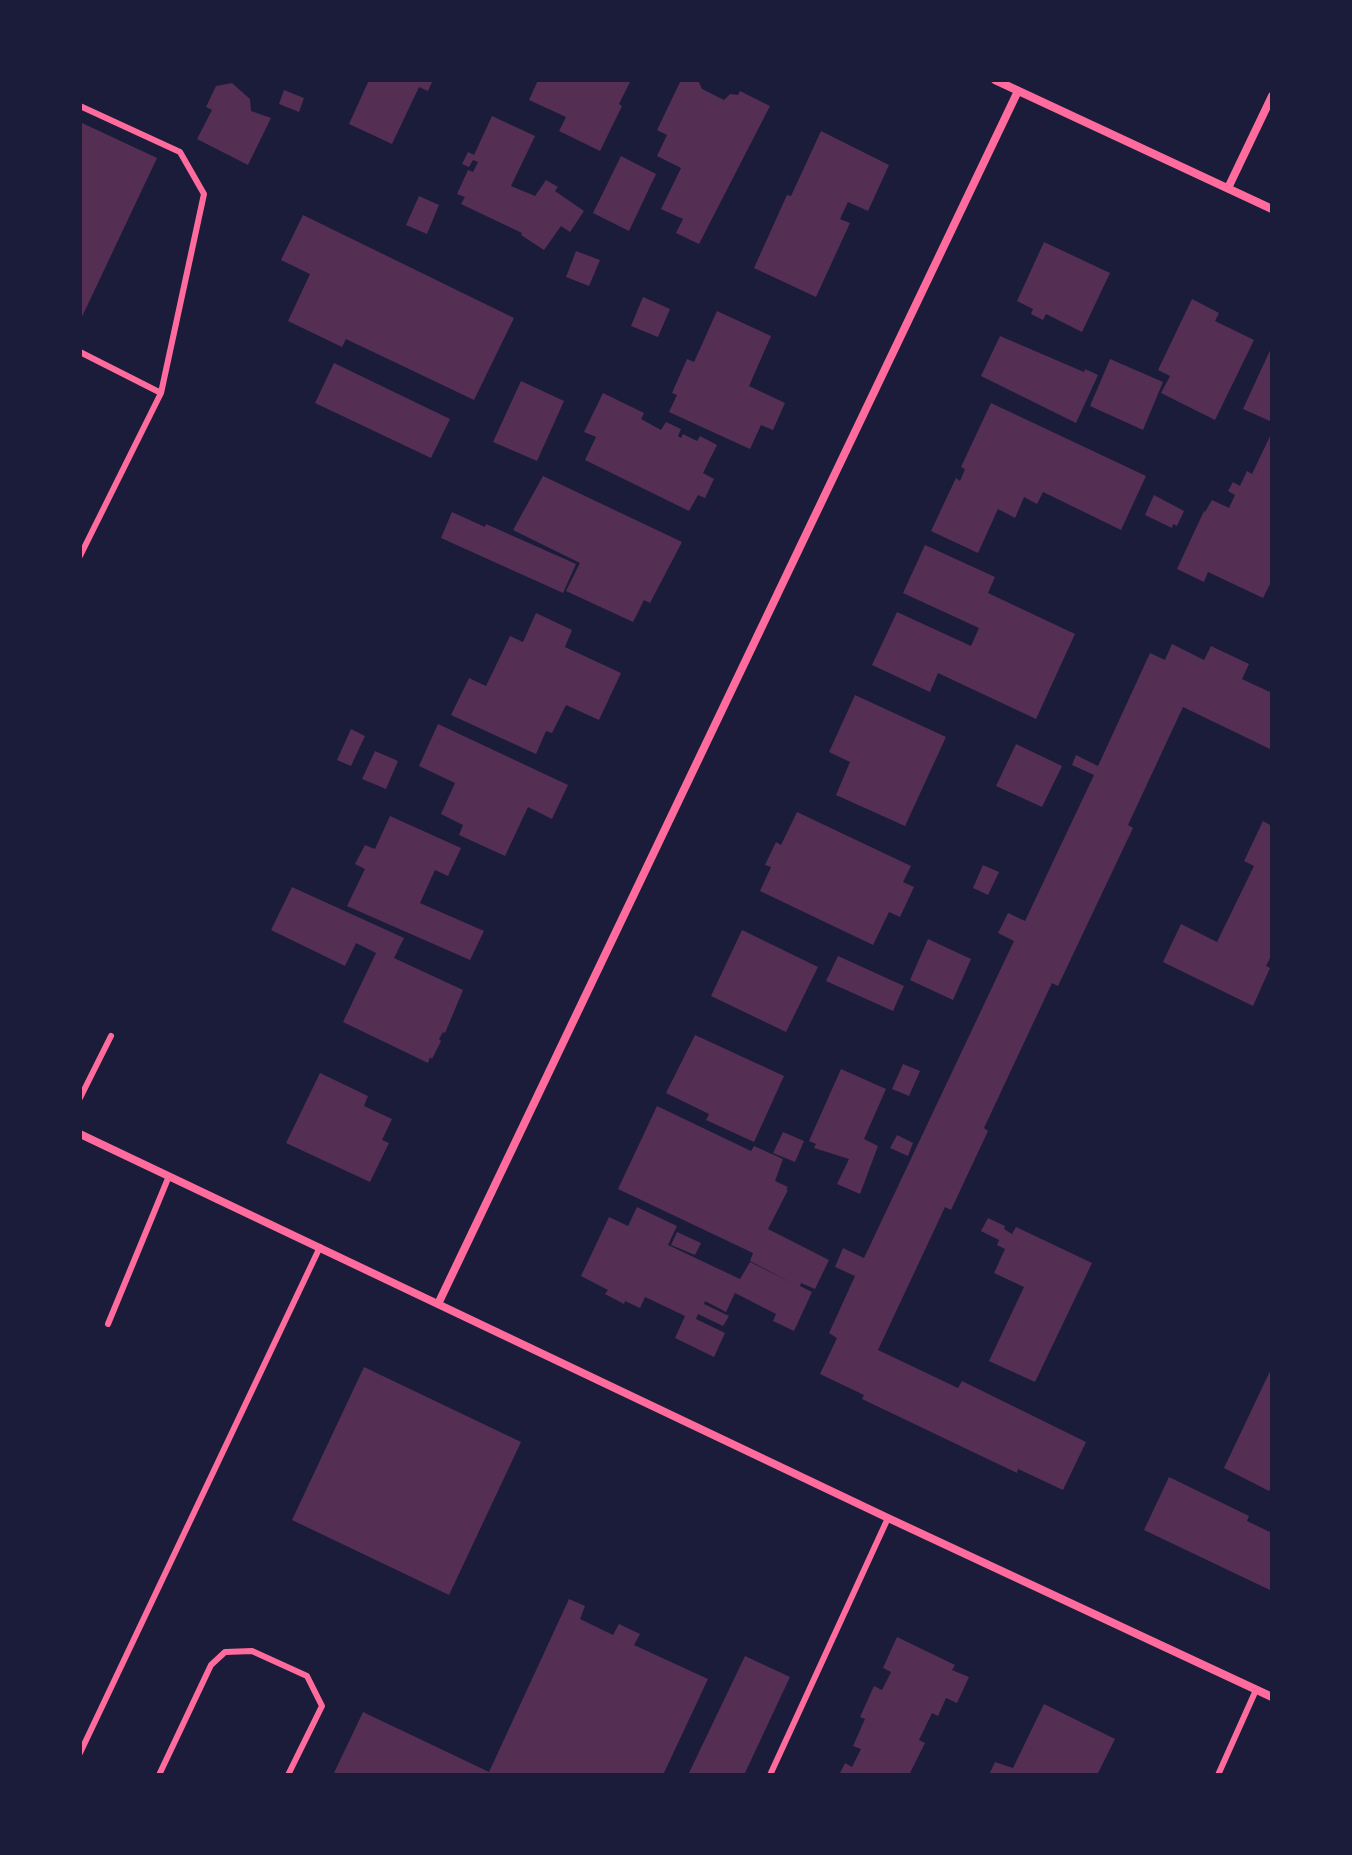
<!DOCTYPE html>
<html>
<head>
<meta charset="utf-8">
<style>
  body { margin:0 }
  #map { position:relative; width:1352px; height:1855px; overflow:hidden; background:#1b1b3a; font-family:Figtree,sans-serif }
  canvas { display:block }
  .frame { position:absolute; inset:0; border:82px solid #1b1b3a; pointer-events:none }
</style>
</head>
<body>
<div id="map">
<canvas width="1352" height="1855"></canvas>
<div class="frame"></div>
</div>
<script>
const context = document.querySelector('canvas').getContext('2d');
context.lineJoin = 'round';
function fill(path, color) { context.fillStyle = color; context.fill(path, 'evenodd'); }
const poly = rows => new Path2D(rows.map(r => 'M' + r).join(''));
function trace(path, color, width, dash) { context.strokeStyle = color; context.lineWidth = width; context.lineCap = dash ? 'butt' : 'round'; context.setLineDash(dash || []); context.stroke(path); }
const building = poly([
  [369,80,433,80,428,91,419,87,392,144,349,124],
  [538,80,631,80,619,104,622,106,600,151,559,131,566,117,529,100],
  [681,80,698,80,702,89,724,100,730,94,738,95,740,91,770,106,699,244,676,233,683,219,661,209,681,168,657,156,667,135,657,130],
  [232,83,250,99,251,111,271,118,248,165,197,139,212,110,206,107,216,86],
  [284,90,304,98,299,112,279,104],
  [492,116,535,136,511,186,535,196,546,180,558,187,555,191,584,211,570,232,561,226,544,250,521,235,522,233,461,204,465,197,457,194,468,170,473,172,478,162,473,160,469,167,462,164,468,152,474,155],
  [80,122,157,158,80,321],
  [821,131,889,165,868,211,848,202,840,219,850,223,816,297,754,268,787,195,791,196],
  [621,156,656,174,629,231,593,213],
  [419,196,439,205,427,234,406,225],
  [303,215,514,318,474,400,346,339,342,347,288,321,310,274,281,260],
  [1044,242,1110,273,1082,332,1046,314,1043,320,1031,314,1033,309,1017,301],
  [576,251,600,260,589,286,566,277],
  [643,297,670,309,658,337,631,326],
  [1192,299,1219,313,1215,321,1254,340,1215,420,1161,393,1170,376,1158,370],
  [717,311,771,336,749,386,785,403,773,430,761,425,750,449,669,412,677,395,672,393,687,359,694,362],
  [1000,336,1084,372,1085,369,1098,375,1076,423,981,376],
  [1272,346,1272,422,1243,409],
  [1110,359,1163,382,1143,430,1090,406],
  [334,363,450,419,431,458,315,403],
  [521,381,564,401,537,461,493,442],
  [603,393,644,413,641,419,661,430,666,422,681,429,678,436,681,438,683,434,697,441,700,436,717,445,703,473,714,479,705,498,698,495,689,511,585,460,596,437,584,432],
  [991,403,1146,476,1121,530,1043,492,1037,504,1024,497,1015,518,998,509,978,553,931,531,956,478,960,481,965,469,961,467],
  [1272,432,1272,580,1263,598,1208,572,1204,582,1177,569,1204,511,1205,512,1212,500,1229,508,1235,495,1228,491,1233,482,1240,486,1247,471,1252,474],
  [543,476,682,542,650,603,644,600,633,622,566,591,580,563,513,530],
  [1154,495,1184,511,1177,526,1173,524,1172,528,1145,515],
  [452,512,485,527,486,524,576,564,563,593,441,538],
  [925,545,995,577,988,593,1075,634,1036,719,938,673,930,692,872,665,897,612,971,646,979,628,903,593],
  [536,613,572,630,565,647,621,673,599,720,566,705,552,733,546,731,536,754,451,715,469,678,486,686,510,636,523,642],
  [1172,644,1204,660,1211,646,1249,664,1242,679,1272,693,1272,750,1183,707,1128,825,1133,828,1058,986,1052,983,984,1128,988,1131,951,1210,945,1207,878,1350,958,1388,962,1381,1086,1442,1063,1490,1018,1469,1017,1473,862,1399,864,1395,820,1374,837,1338,829,1333,855,1276,835,1267,843,1248,864,1258,1014,941,998,933,1008,913,1025,921,1094,775,1072,765,1076,755,1098,766,1150,653,1165,660],
  [855,695,946,737,905,826,836,795,850,762,829,752],
  [438,724,568,785,552,819,528,807,505,856,459,835,463,825,441,814,455,783,419,766],
  [351,729,365,736,351,766,337,760],
  [1016,744,1062,766,1042,807,996,786],
  [375,751,398,761,386,789,362,779],
  [797,812,911,866,903,882,914,887,900,917,889,912,873,945,760,891,771,867,765,865,776,842,781,845],
  [390,816,461,848,448,876,435,870,420,903,484,931,470,960,347,906,365,869,355,864,365,845,375,849],
  [1263,821,1272,826,1272,954,1266,966,1270,968,1253,1006,1163,962,1181,924,1217,942,1254,866,1244,861],
  [983,865,999,872,988,895,973,888],
  [292,887,404,938,394,958,463,990,445,1033,443,1032,439,1039,441,1041,432,1059,430,1057,428,1063,343,1022,376,953,356,943,345,966,271,930],
  [742,930,818,967,786,1032,711,996],
  [928,939,971,959,953,1000,910,980],
  [838,956,904,986,893,1011,826,981],
  [695,1035,784,1076,754,1142,706,1120,709,1114,666,1093],
  [903,1064,920,1071,909,1096,892,1089],
  [841,1069,886,1089,864,1139,878,1146,860,1194,837,1184,849,1159,814,1148,816,1144,809,1141],
  [320,1073,368,1096,364,1106,392,1119,382,1140,389,1143,370,1182,286,1143],
  [657,1106,751,1151,754,1146,783,1159,775,1181,788,1187,786,1189,788,1190,768,1229,829,1260,815,1289,801,1283,800,1286,812,1292,794,1331,773,1321,776,1314,735,1293,726,1312,705,1301,704,1304,729,1316,723,1326,698,1314,696,1319,725,1333,714,1357,675,1338,685,1316,645,1297,640,1308,625,1301,624,1304,605,1294,608,1290,581,1276,609,1217,628,1226,637,1207,677,1226,668,1245,740,1279,750,1262,792,1283,750,1261,753,1253,618,1189],
  [783,1132,804,1141,795,1162,773,1153],
  [897,1135,913,1143,908,1156,890,1148],
  [988,1218,1005,1226,1004,1229,1012,1234,1016,1227,1092,1263,1035,1382,989,1361,1024,1287,994,1273,1005,1249,997,1245,999,1240,981,1231],
  [677,1232,701,1243,695,1255,671,1245],
  [364,1367,521,1442,449,1595,292,1520],
  [1272,1367,1272,1485,1269,1491,1224,1468],
  [1169,1477,1249,1516,1247,1521,1272,1533,1272,1591,1144,1530],
  [569,1599,585,1606,580,1619,613,1635,619,1624,640,1634,634,1645,708,1679,663,1775,333,1775,363,1712,489,1772],
  [897,1637,955,1665,952,1670,969,1677,957,1703,946,1698,938,1716,932,1713,919,1740,925,1743,909,1775,839,1775,845,1763,852,1767,861,1749,853,1746,865,1719,860,1717,874,1686,882,1690,891,1672,883,1668],
  [745,1656,790,1677,744,1775,688,1775],
  [1044,1704,1115,1739,1097,1775,989,1775,995,1762,1013,1768]
]);
const service = poly([
  [80,106,180,152,204,194,161,393,80,352],
  [80,556,161,393],
  [80,1098,111,1036],
  [108,1324,169,1176],
  [80,1753,320,1247],
  [159,1775,211,1665,225,1652,252,1651,307,1676,322,1706,288,1775],
  [770,1775,888,1518],
  [1218,1775,1256,1690]
]);
const minor = poly([
  [995,80,1272,209],
  [1228,188,1272,96],
  [80,1134,888,1518,1272,1697],
  [438,1304,1018,91]
]);
fill(building, '#542f53');
trace(service, '#ff6b9d', 6);
trace(minor, '#ff6b9d', 8);
</script>
</body>
</html>
